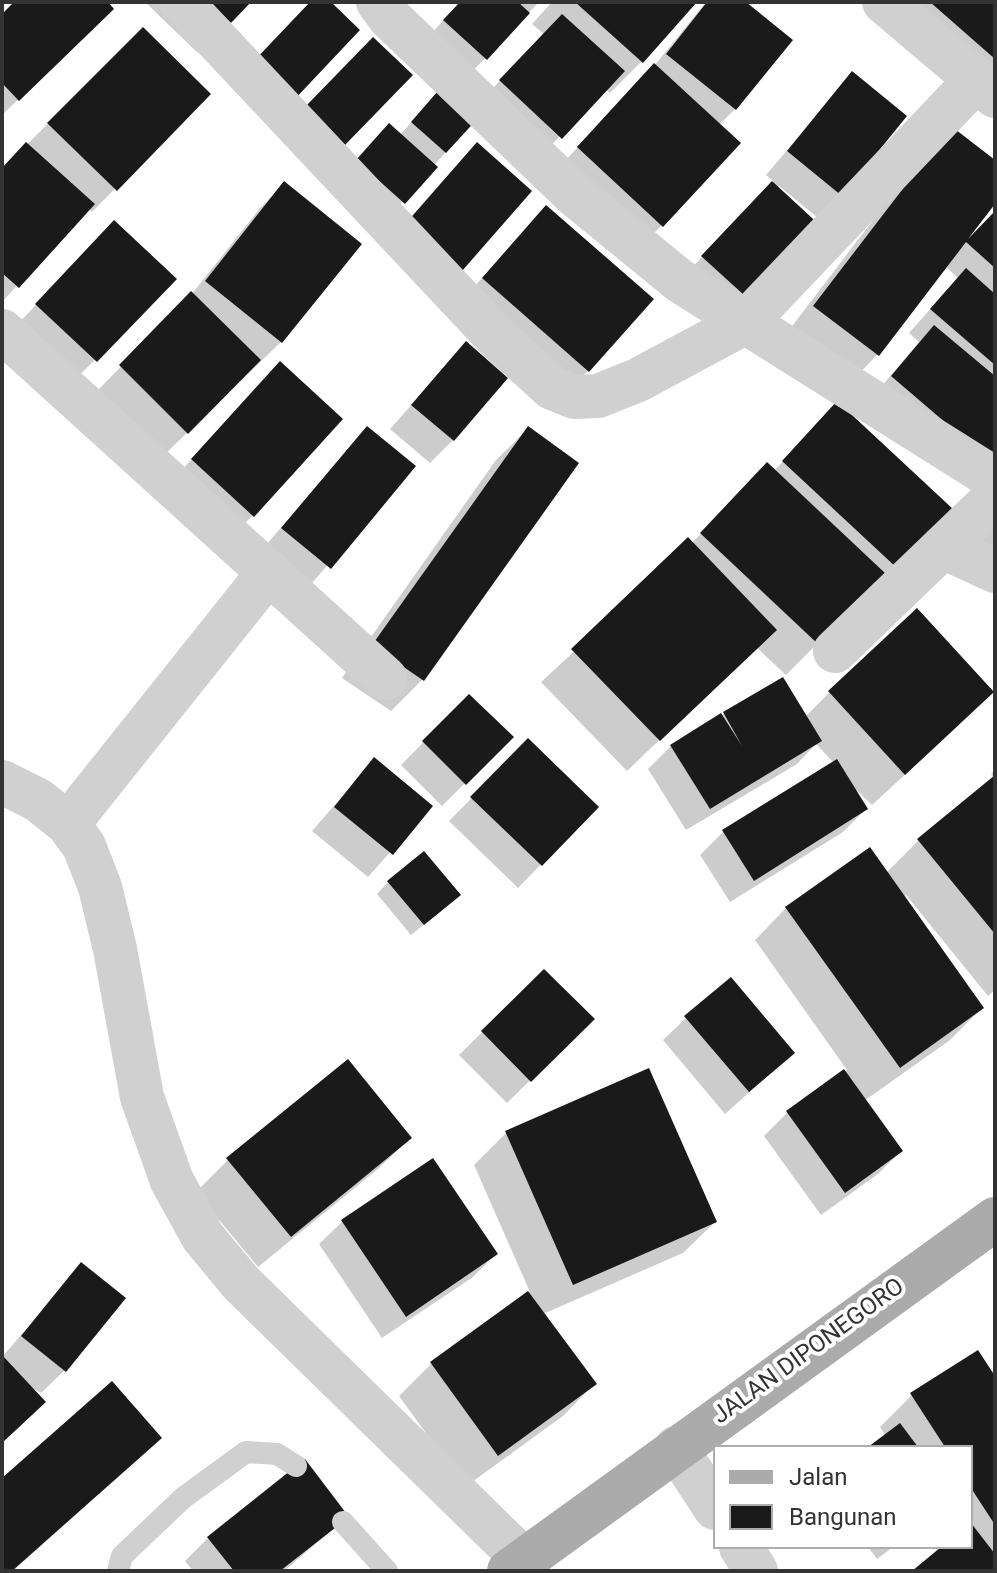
<!DOCTYPE html>
<html>
<head>
<meta charset="utf-8">
<style>
  body { margin:0 }
  #map { position:relative; width:997px; height:1573px; overflow:hidden; background:#fff; font-family:Roboto,sans-serif }
  canvas { display:block }
  .frame { position:absolute; inset:0; border:4px solid #333; pointer-events:none }
  .legend { position:absolute; left:713px; top:1445px; width:260px; height:104px; box-sizing:border-box; background:#fff; border:2px solid #adadad; margin:0; padding:10px 14px; list-style:none; font-size:24px; color:#333 }
  .legend li { display:flex; align-items:center; gap:16px; height:40px }
  .legend b { width:40px; border:2px solid #adadad }
</style>
</head>
<body>
<div id="map">
<canvas width="997" height="1573"></canvas>
<div class="frame"></div>
<ul class="legend">
<li><b style="height:10px;background:#ababab"></b>Jalan</li>
<li><b style="height:22px;background:#1a1a1a"></b>Bangunan</li>
</ul>
</div>
<script>
const context = document.querySelector('canvas').getContext('2d');
context.lineJoin = 'round';
function fill(path, color) { context.fillStyle = color; context.fill(path, 'evenodd'); }
const poly = rows => new Path2D(rows.map(r => 'M' + r).join(''));
function trace(path, color, width, dash) { context.strokeStyle = color; context.lineWidth = width; context.lineCap = dash ? 'butt' : 'round'; context.setLineDash(dash || []); context.stroke(path); }
function write(font, color, halo, rows, align = 'center') {
  context.font = font + ' Roboto,sans-serif'; context.lineWidth = 8; context.setLineDash([]); context.textBaseline = 'middle'; context.strokeStyle = halo; context.fillStyle = color; for (const [text, x, y, turn = 0] of rows) {
    context.save(); context.translate(x, y); context.rotate((+turn || 0) * Math.PI / 180); context.textAlign = isNaN(turn) ? turn : align; if (halo) context.strokeText(text, 0, 0); context.fillText(text, 0, 0); context.restore();
  }
}
const shadow = poly([
  [17,2,105,2,88,32,2,115,2,17],
  [145,2,249,2,198,53],
  [460,2,539,2,463,81,422,44],
  [552,2,694,2,642,61,610,93,605,89,537,160,478,104,544,34,532,24],
  [706,2,742,2,735,109,719,125,662,225,630,257,547,180,654,66],
  [863,2,995,2,995,118],
  [143,30,208,94,92,212,88,208,2,302,2,169],
  [852,74,904,116,818,218,779,186,777,189,753,304,680,280,774,182,766,175],
  [433,98,477,116,392,214,346,172,400,135],
  [919,160,995,163,995,201,967,237,970,239,995,213,995,470,870,400,919,342,909,333,958,278,945,266,877,355,846,387,783,338],
  [284,184,359,244,281,342,164,455,98,390,191,295,261,207],
  [546,208,588,371,556,403,452,311],
  [92,246,174,279,72,383,14,328],
  [466,344,453,440,430,463,390,429],
  [258,387,252,516,230,538,170,483],
  [814,427,951,510,786,675,756,647,627,771,541,682,692,543,736,497,774,471],
  [367,428,413,466,306,590,260,552],
  [528,429,422,680,391,711,342,678,496,460],
  [995,517,995,564,972,544],
  [830,692,960,724,872,805,849,783,866,809,843,832,730,902,700,855,723,832,834,763,816,744,797,764,686,830,648,769,671,746,724,714,805,717],
  [469,696,511,737,442,806,401,765],
  [528,741,596,807,518,888,449,821],
  [374,760,431,806,368,877,312,831],
  [995,770,995,990,988,996,906,895,903,897,982,1008,950,1040,864,1101,901,1151,878,1174,821,1215,764,1136,787,1113,847,1070,755,940,786,908,886,873,919,840,994,778,991,774],
  [388,882,447,906,411,935,377,894],
  [544,971,592,1019,507,1103,459,1055],
  [686,1018,793,1053,725,1114,663,1040],
  [506,1133,715,1222,683,1253,543,1314,594,1384,563,1416,465,1487,399,1396,431,1364,530,1292,474,1165],
  [410,1138,378,1169,258,1267,196,1192,228,1160],
  [433,1161,496,1254,473,1277,382,1338,319,1244,342,1222],
  [82,1265,64,1371,41,1393,27,1385,2,1442,2,1357],
  [995,1380,995,1571,915,1571,944,1547,971,1547,971,1447,871,1447,886,1436,880,1427,912,1395],
  [159,1438,13,1571,2,1571,2,1481],
  [347,1517,284,1571,193,1571,185,1561,208,1538],
  [868,1547,893,1547,877,1559]
]);
const building = poly([
  [14,2,108,2,114,9,19,101,2,83,2,14],
  [209,2,251,2,231,23],
  [310,2,331,2,360,30,293,101,252,63],
  [460,2,518,2,530,13,487,60,443,20],
  [575,2,697,2,643,63],
  [707,2,746,2,793,40,736,110,666,54],
  [930,2,995,2,995,59],
  [562,14,625,71,562,139,499,80],
  [143,27,211,94,117,191,47,123],
  [373,37,413,75,345,145,305,107],
  [654,63,741,143,663,227,577,147],
  [852,71,907,116,842,196,787,151],
  [444,84,480,116,446,153,411,122],
  [389,123,438,167,405,204,356,160],
  [951,126,995,160,995,204,968,239,995,211,995,268,966,242,879,356,813,306],
  [26,142,95,204,19,288,2,273,2,168],
  [477,142,532,191,462,271,407,222],
  [284,181,362,244,282,343,205,281],
  [772,181,825,230,755,305,701,256],
  [546,205,654,299,589,372,482,278],
  [114,220,177,279,97,362,35,304],
  [966,268,995,294,995,365,930,309],
  [191,291,261,360,188,434,119,365],
  [934,325,995,376,995,465,891,376],
  [466,341,508,378,454,441,411,405],
  [280,361,343,419,254,517,191,459],
  [837,401,954,510,898,569,782,461],
  [367,426,416,466,331,569,281,528],
  [528,426,579,463,424,681,372,645],
  [767,462,886,574,819,645,700,533],
  [688,537,777,630,660,741,571,649],
  [917,608,994,692,905,775,828,691],
  [783,677,822,741,710,809,670,745,721,713,742,746,723,712],
  [469,694,514,737,466,785,422,741],
  [528,738,599,807,542,866,470,797],
  [374,757,433,806,393,855,334,807],
  [837,759,868,809,754,881,722,830],
  [995,775,995,934,917,839],
  [870,847,984,1008,900,1068,785,907],
  [424,851,461,895,424,925,387,881],
  [544,969,595,1019,531,1082,481,1031],
  [731,977,795,1053,749,1092,684,1016],
  [348,1059,412,1138,291,1237,226,1158],
  [649,1068,717,1222,573,1285,505,1131],
  [844,1069,903,1151,845,1193,786,1111],
  [433,1158,498,1254,406,1317,341,1220],
  [81,1262,126,1298,66,1372,21,1336],
  [528,1291,597,1384,498,1456,430,1362],
  [978,1350,995,1376,995,1525,971,1488,971,1447,945,1447,910,1393],
  [2,1355,46,1402,2,1443],
  [112,1381,162,1438,12,1571,6,1571,2,1567,2,1478],
  [900,1423,918,1447,868,1447],
  [305,1459,349,1517,280,1571,234,1571,207,1537],
  [971,1523,995,1554,995,1571,912,1571,941,1547,971,1547]
]);
const lane = poly([
  [343,1522,387,1571],
  [118,1571,122,1556,183,1498,246,1452,277,1454,296,1466]
]);
const street = poly([
  [181,2,494,335,552,388,574,397,598,396,638,380,746,322,977,79],
  [378,2,389,17,576,196,680,281,995,479],
  [884,2,995,96],
  [2,331,385,678],
  [943,547,995,571],
  [835,651,995,497],
  [2,782,38,800,68,824,84,846,100,887,115,949,142,1097,172,1181,203,1237,241,1283,524,1560],
  [68,824,269,572],
  [676,1448,715,1508],
  [741,1547,756,1571]
]);
const primary = poly([
  [509,1571,995,1219]
]);
const streetNames = [
  ["JALAN DIPONEGORO",809,1352,-36]
];
fill(shadow, '#0003');
fill(building, '#1a1a1a');
trace(lane, '#d0d0d0', 22);
trace(street, '#d0d0d0', 44);
trace(primary, '#ababab', 44);
write('24px', '#333', '#fff', streetNames);
</script>
</body>
</html>
